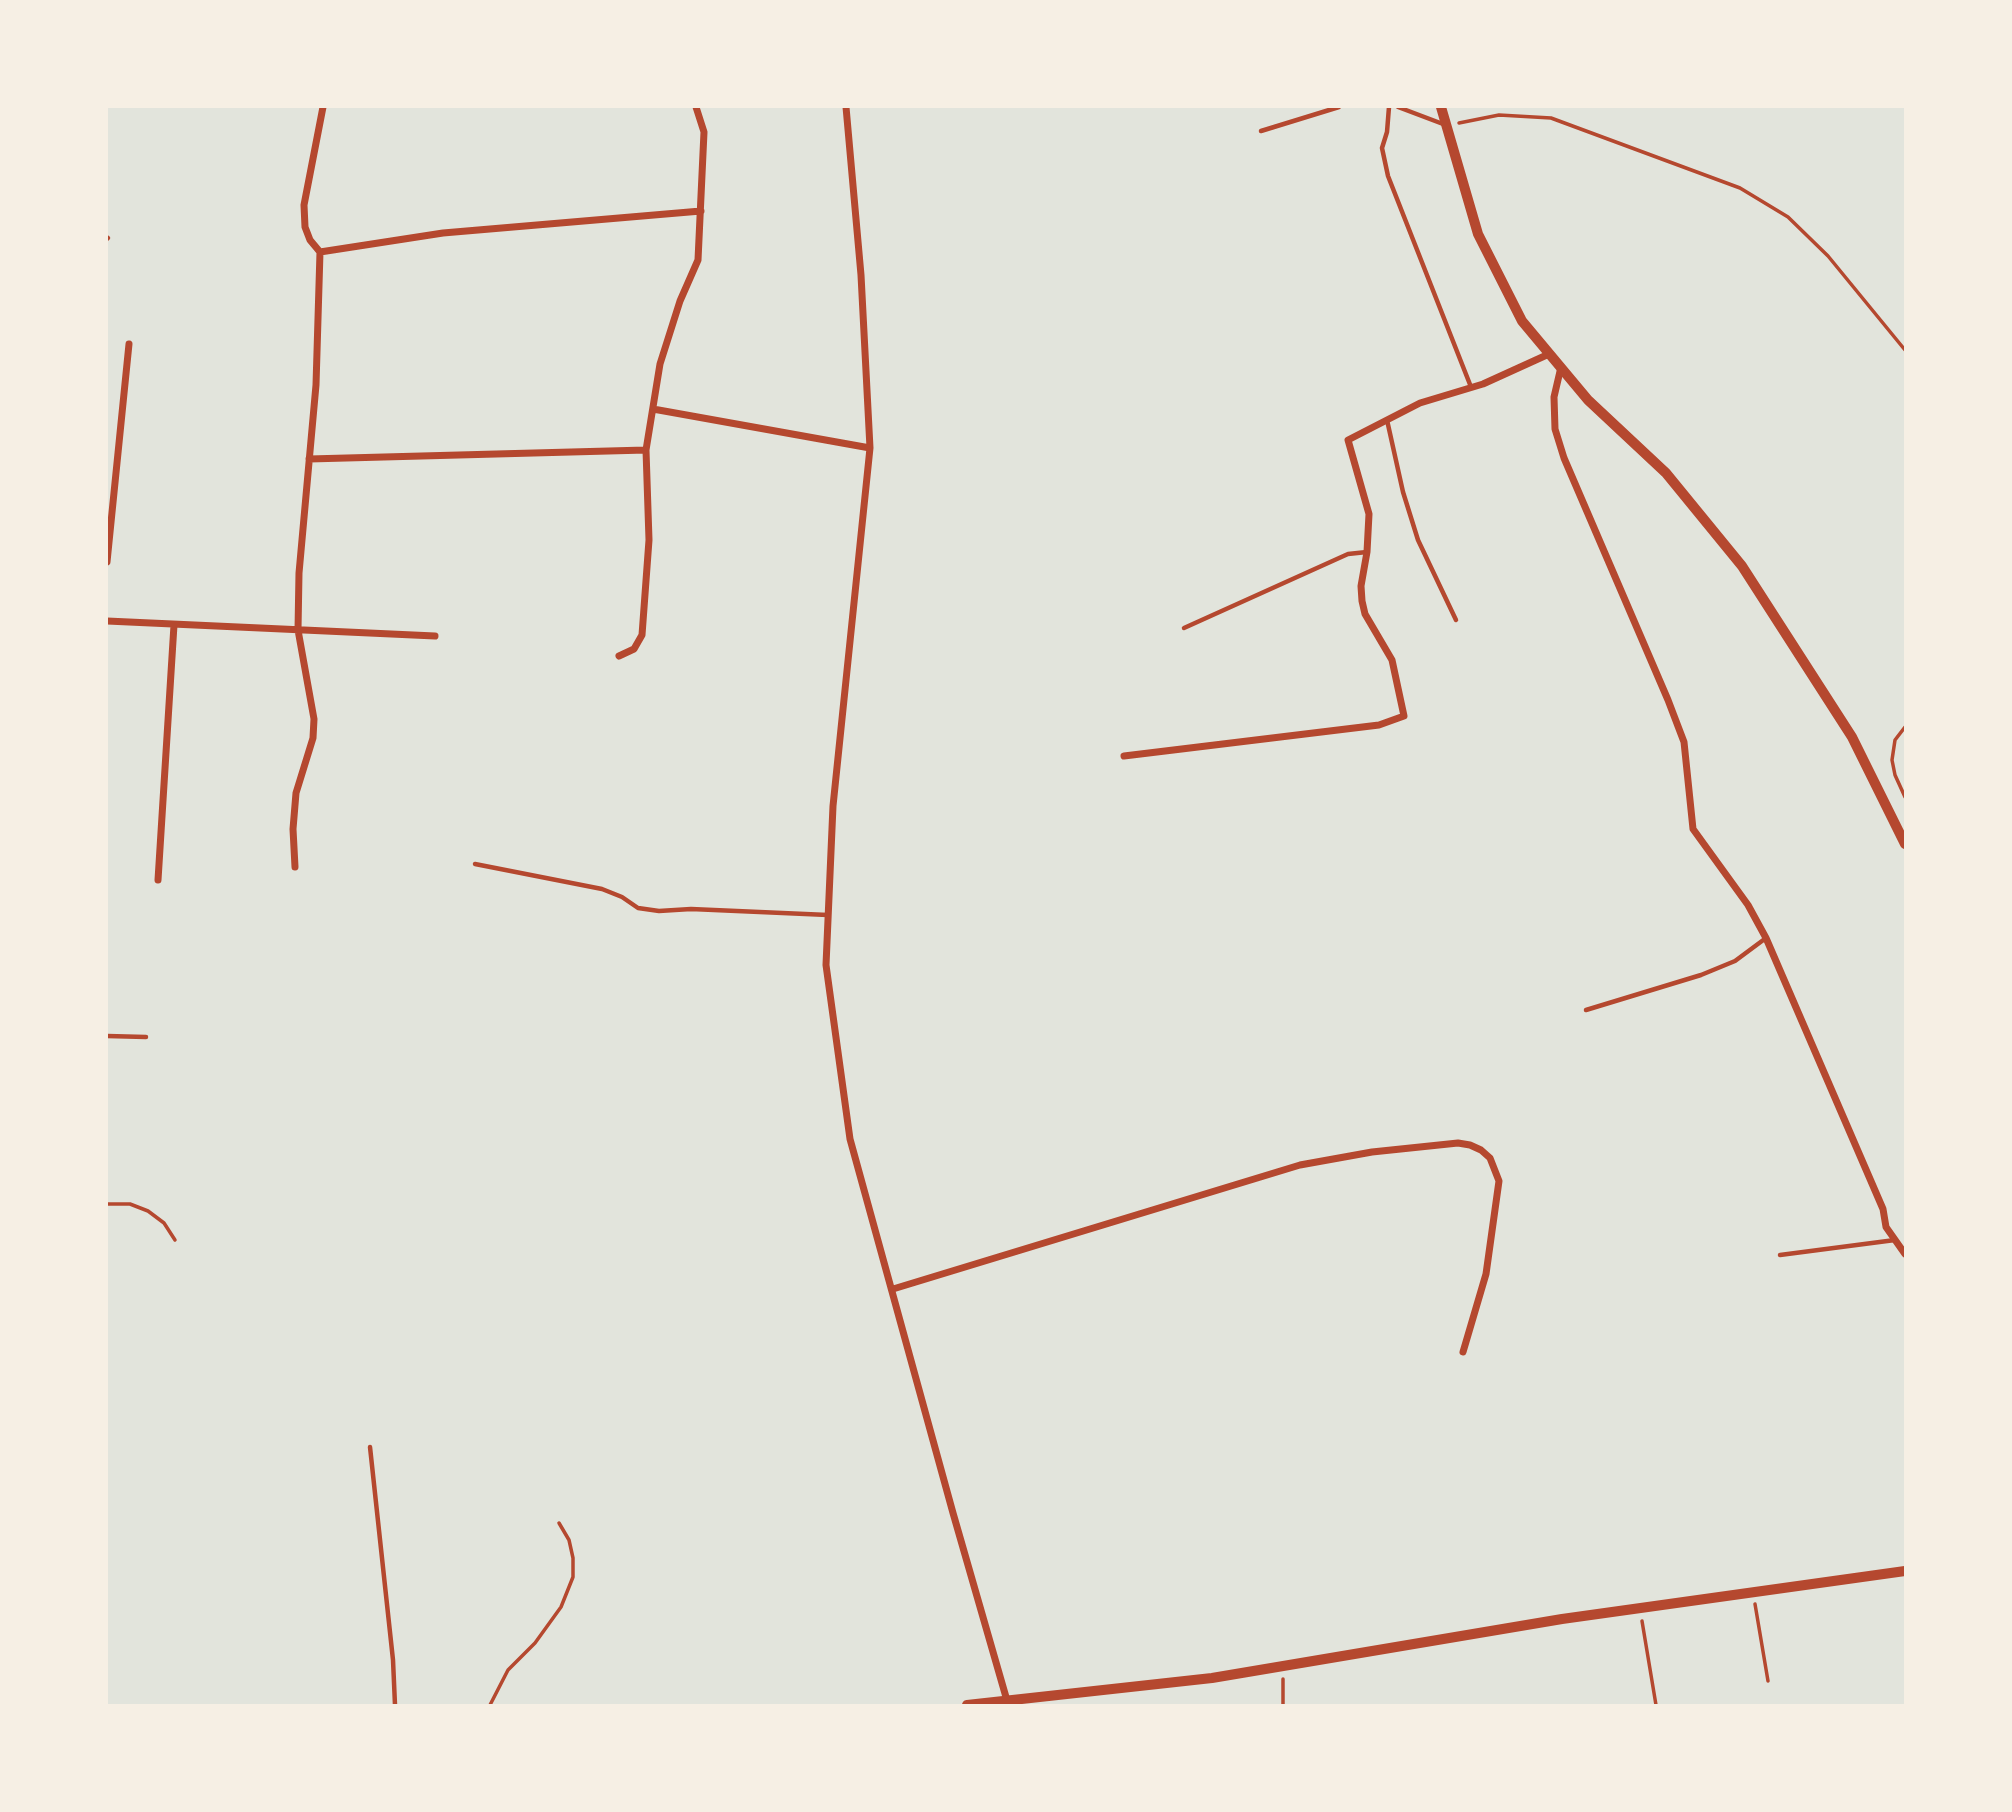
<!DOCTYPE html>
<html>
<head>
<meta charset="utf-8">
<style>
  body { margin:0 }
  #map { position:relative; width:2012px; height:1812px; overflow:hidden; background:#f6efe4; font-family:Merriweather,serif }
  canvas { display:block }
  .frame { position:absolute; inset:0; border:108px solid #f6efe4; pointer-events:none }
</style>
</head>
<body>
<div id="map">
<canvas width="2012" height="1812"></canvas>
<div class="frame"></div>
</div>
<script>
const context = document.querySelector('canvas').getContext('2d');
context.lineJoin = 'round';
function fill(path, color) { context.fillStyle = color; context.fill(path, 'evenodd'); }
const poly = rows => new Path2D(rows.map(r => 'M' + r).join(''));
function trace(path, color, width, dash) { context.strokeStyle = color; context.lineWidth = width; context.lineCap = dash ? 'butt' : 'round'; context.setLineDash(dash || []); context.stroke(path); }
const green = poly([
  [107,107,1905,107,1905,1705,107,1705]
]);
const path = poly([
  [1459,123,1499,115,1551,118,1740,188,1788,217,1828,256,1905,350],
  [1905,727,1895,740,1892,760,1895,775,1905,797],
  [107,1204,130,1204,148,1211,164,1223,175,1240],
  [1755,1604,1768,1681],
  [1642,1621,1656,1705],
  [490,1705,508,1670,535,1643,561,1607,573,1577,573,1558,569,1540,559,1523],
  [1283,1705,1283,1679]
]);
const service = poly([
  [1389,107,1387,132,1382,148,1388,176,1471,387],
  [1398,107,1443,124],
  [1261,131,1339,107],
  [107,239,108,238],
  [1387,420,1403,492,1418,540,1456,620],
  [1184,628,1348,554,1367,552],
  [475,864,602,889,622,897,638,908,659,911,691,909,828,915],
  [1586,1010,1701,975,1735,961,1766,938],
  [107,1036,146,1037],
  [1780,1255,1895,1240],
  [370,1447,393,1660,395,1705]
]);
const minor = poly([
  [323,107,304,205,305,227,310,240,320,252,443,233,701,211],
  [846,107,861,275,870,448,833,806,826,965,850,1139,953,1513,1008,1704],
  [1561,367,1554,397,1555,429,1564,458,1668,700,1684,742,1693,829,1748,905,1766,938,1883,1209,1886,1227,1905,1254],
  [653,409,870,448],
  [309,459,646,450],
  [107,562,129,344],
  [107,621,435,636],
  [619,656,634,649,642,635,649,540,646,450,660,364,680,301,698,260,704,132,696,107],
  [1124,756,1379,725,1404,716,1392,660,1365,614,1362,601,1361,586,1367,552,1369,514,1348,440,1420,403,1483,384,1549,354],
  [295,867,293,829,296,793,313,738,314,719,298,630,299,573,316,385,320,252],
  [158,880,174,625],
  [893,1289,1300,1165,1372,1152,1458,1143,1470,1145,1481,1150,1490,1158,1499,1181,1486,1274,1463,1352]
]);
const tertiary = poly([
  [1441,107,1478,234,1522,321,1588,400,1666,473,1742,566,1852,737,1905,844],
  [967,1705,1212,1678,1562,1619,1905,1571]
]);
fill(green, '#e2e4dc');
trace(path, '#b5482f', 3.5);
trace(service, '#b5482f', 4.5);
trace(minor, '#b5482f', 7);
trace(tertiary, '#b5482f', 10);
</script>
</body>
</html>
